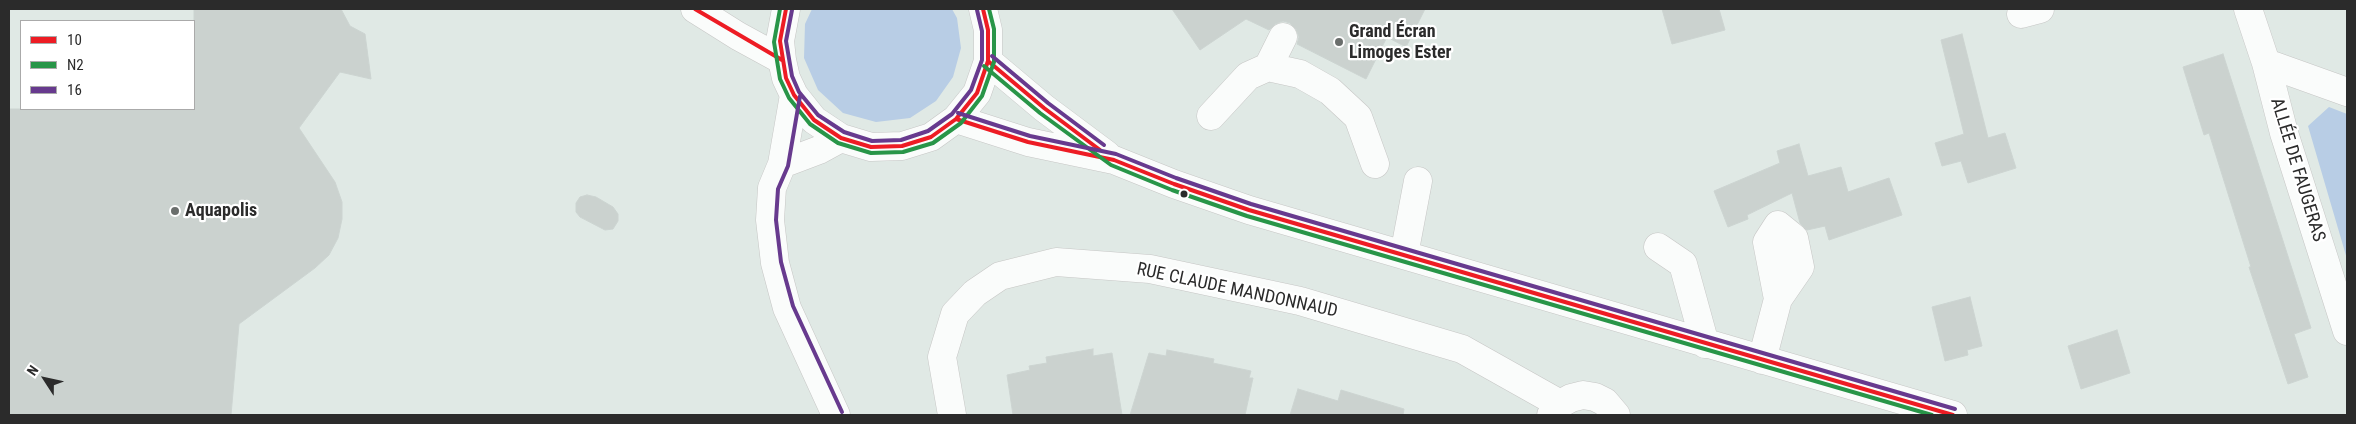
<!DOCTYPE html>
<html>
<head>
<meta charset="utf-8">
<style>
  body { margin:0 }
  #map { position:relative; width:2356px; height:424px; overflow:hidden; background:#e0e9e5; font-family:"Roboto Condensed",sans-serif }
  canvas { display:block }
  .frame { position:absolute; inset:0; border:10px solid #2b2b2b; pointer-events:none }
  .legend { position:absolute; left:20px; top:20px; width:175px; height:90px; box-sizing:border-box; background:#fff; border:1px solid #aaa; margin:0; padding:6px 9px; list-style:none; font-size:15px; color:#2b2b2b }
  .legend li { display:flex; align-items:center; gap:10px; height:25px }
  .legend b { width:25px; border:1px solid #aaa }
  .north { position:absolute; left:20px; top:354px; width:50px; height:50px; -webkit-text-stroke:4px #fff; paint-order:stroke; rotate:305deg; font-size:14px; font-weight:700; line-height:20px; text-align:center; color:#2b2b2b }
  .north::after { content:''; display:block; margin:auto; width:18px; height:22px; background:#2b2b2b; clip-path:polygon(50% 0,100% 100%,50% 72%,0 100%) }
</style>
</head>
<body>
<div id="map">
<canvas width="2356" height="424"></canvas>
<div class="frame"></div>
<ul class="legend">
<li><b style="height:6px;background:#ed1c24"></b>10</li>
<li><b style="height:6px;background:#289548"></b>N2</li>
<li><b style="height:6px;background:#673a8e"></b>16</li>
</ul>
<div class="north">N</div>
</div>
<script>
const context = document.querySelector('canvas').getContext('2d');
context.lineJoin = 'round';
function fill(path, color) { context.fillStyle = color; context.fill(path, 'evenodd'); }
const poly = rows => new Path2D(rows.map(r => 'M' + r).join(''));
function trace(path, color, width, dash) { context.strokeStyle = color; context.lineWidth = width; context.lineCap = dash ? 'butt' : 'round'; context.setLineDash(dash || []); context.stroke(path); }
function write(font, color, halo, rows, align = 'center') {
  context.font = font + ' "Roboto Condensed",sans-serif'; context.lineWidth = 4.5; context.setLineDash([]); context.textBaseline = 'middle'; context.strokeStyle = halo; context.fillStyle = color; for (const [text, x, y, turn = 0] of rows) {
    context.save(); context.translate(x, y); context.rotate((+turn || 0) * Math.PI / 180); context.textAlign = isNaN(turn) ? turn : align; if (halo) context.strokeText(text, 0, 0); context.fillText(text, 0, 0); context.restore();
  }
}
const green = poly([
  [812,9,952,9,957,18,961,48,953,77,936,101,910,118,876,122,843,113,818,90,804,58,805,24],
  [2329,107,2347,114,2347,259,2308,126]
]);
const building = poly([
  [194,9,341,9,350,26,365,34,371,79,340,72,299,128,335,182,342,202,342,219,338,238,329,255,315,268,239,324,231,415,9,415,9,109,194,109,194,9],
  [1172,9,1425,9,1406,47,1387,37,1366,79,1297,44,1299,37,1296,29,1290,23,1283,21,1275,24,1269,30,1246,19,1200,50,1172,9],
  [1662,9,1719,9,1725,30,1672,44,1662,9],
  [1962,34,1988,138,2005,133,2016,168,1968,183,1961,161,1942,166,1935,143,1964,134,1941,40,1962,34],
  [2223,54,2311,328,2294,334,2308,377,2288,384,2249,267,2251,267,2209,133,2204,135,2183,67,2223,54],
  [1799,144,1808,176,1841,167,1848,192,1889,178,1902,215,1829,240,1825,226,1807,230,1800,223,1792,193,1747,215,1748,219,1728,227,1714,191,1780,163,1777,151,1799,144],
  [587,195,596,197,613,207,618,214,618,221,613,229,605,230,580,217,576,212,576,203,580,197,587,195],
  [1970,297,1982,346,1967,350,1968,355,1945,361,1932,307,1970,297],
  [2117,330,2130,373,2081,389,2068,346,2117,330],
  [1093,349,1093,356,1112,353,1122,415,1013,415,1007,375,1030,370,1029,366,1047,363,1046,357,1093,349],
  [1167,350,1214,359,1213,363,1251,371,1249,378,1253,378,1245,415,1130,415,1149,353,1166,356,1167,350],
  [1298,389,1338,401,1341,390,1404,409,1403,415,1290,415,1298,389]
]);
const minor = poly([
  [695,9,738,36,782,60],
  [786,9,780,41,782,60,786,78,794,95,814,120,841,138,871,147,902,146,931,137,956,119,977,93,988,61,988,30,983,9],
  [2248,9,2266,63,2284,133,2347,331],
  [2021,14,2040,9],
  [988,61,1044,108,1107,155],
  [2266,63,2347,92],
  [1268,67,1283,37],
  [794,95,782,164,772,188,770,220,775,263,787,308,836,415],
  [1211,116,1248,76,1268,67,1300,74,1330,91,1358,117,1375,164],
  [956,119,1028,142,1114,160,1174,184,1249,210,1953,415],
  [782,164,819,150,841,138],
  [1658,247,1683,264,1705,344],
  [1404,255,1418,181],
  [1762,360,1778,299,1767,242,1778,225,1794,238,1800,267,1778,299],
  [952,415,942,357,955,314,975,293,1000,276,1056,262,1150,269,1300,301,1462,349,1560,404],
  [1551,415,1560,404,1571,398,1583,395,1595,397,1605,402,1616,415]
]);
const bus1 = poly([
  [695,9,782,60],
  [786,9,780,41,786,78,794,95,814,120,841,138,871,147,902,146,931,137,956,119,977,93,988,61,988,30,983,9],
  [988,61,1044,108,1100,150],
  [956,119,1028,142,1114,160,1174,184,1249,210,1953,415]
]);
const bus2 = poly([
  [780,9,774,42,780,79,789,98,810,124,838,143,871,153,903,152,933,143,961,123,982,96,994,62,994,29,989,9],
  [984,66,1040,113,1111,165,1172,190,1247,216,1932,415]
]);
const bus3 = poly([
  [792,10,786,41,792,76,799,92,818,115,844,132,872,141,901,140,928,131,952,114,971,90,982,60,982,31,977,10],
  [992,56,1048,103,1104,145],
  [800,96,788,166,778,189,776,220,781,262,793,306,842,412],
  [958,113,1030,136,1116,154,1176,178,1251,204,1955,409]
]);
const markers = [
  [1339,42,5,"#6a6e6c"],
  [1184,194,4.5,"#2b2b2b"],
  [175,211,5,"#6a6e6c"]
];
const poiNames = [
  ["Grand Écran",1349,32],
  ["Limoges Ester",1349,53],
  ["Aquapolis",185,211]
];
const streetNames = [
  ["ALLÉE DE FAUGERAS",2297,170,73],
  ["RUE CLAUDE MANDONNAUD",1237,291,12]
];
fill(green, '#b8cde5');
fill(building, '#cbd2cf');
trace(building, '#ccd4d1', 1);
trace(minor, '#c6c6c5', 29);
trace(minor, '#fafcfb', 28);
trace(bus1, '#ed1c24', 4);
trace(bus2, '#289548', 4);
trace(bus3, '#673a8e', 4);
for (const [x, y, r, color] of markers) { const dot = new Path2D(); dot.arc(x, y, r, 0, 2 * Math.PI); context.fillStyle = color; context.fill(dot); trace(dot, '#fff', 2); }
write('bold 18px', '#2b2b2b', '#fff', poiNames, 'left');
write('18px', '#2b2b2b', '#fff', streetNames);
</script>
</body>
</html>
